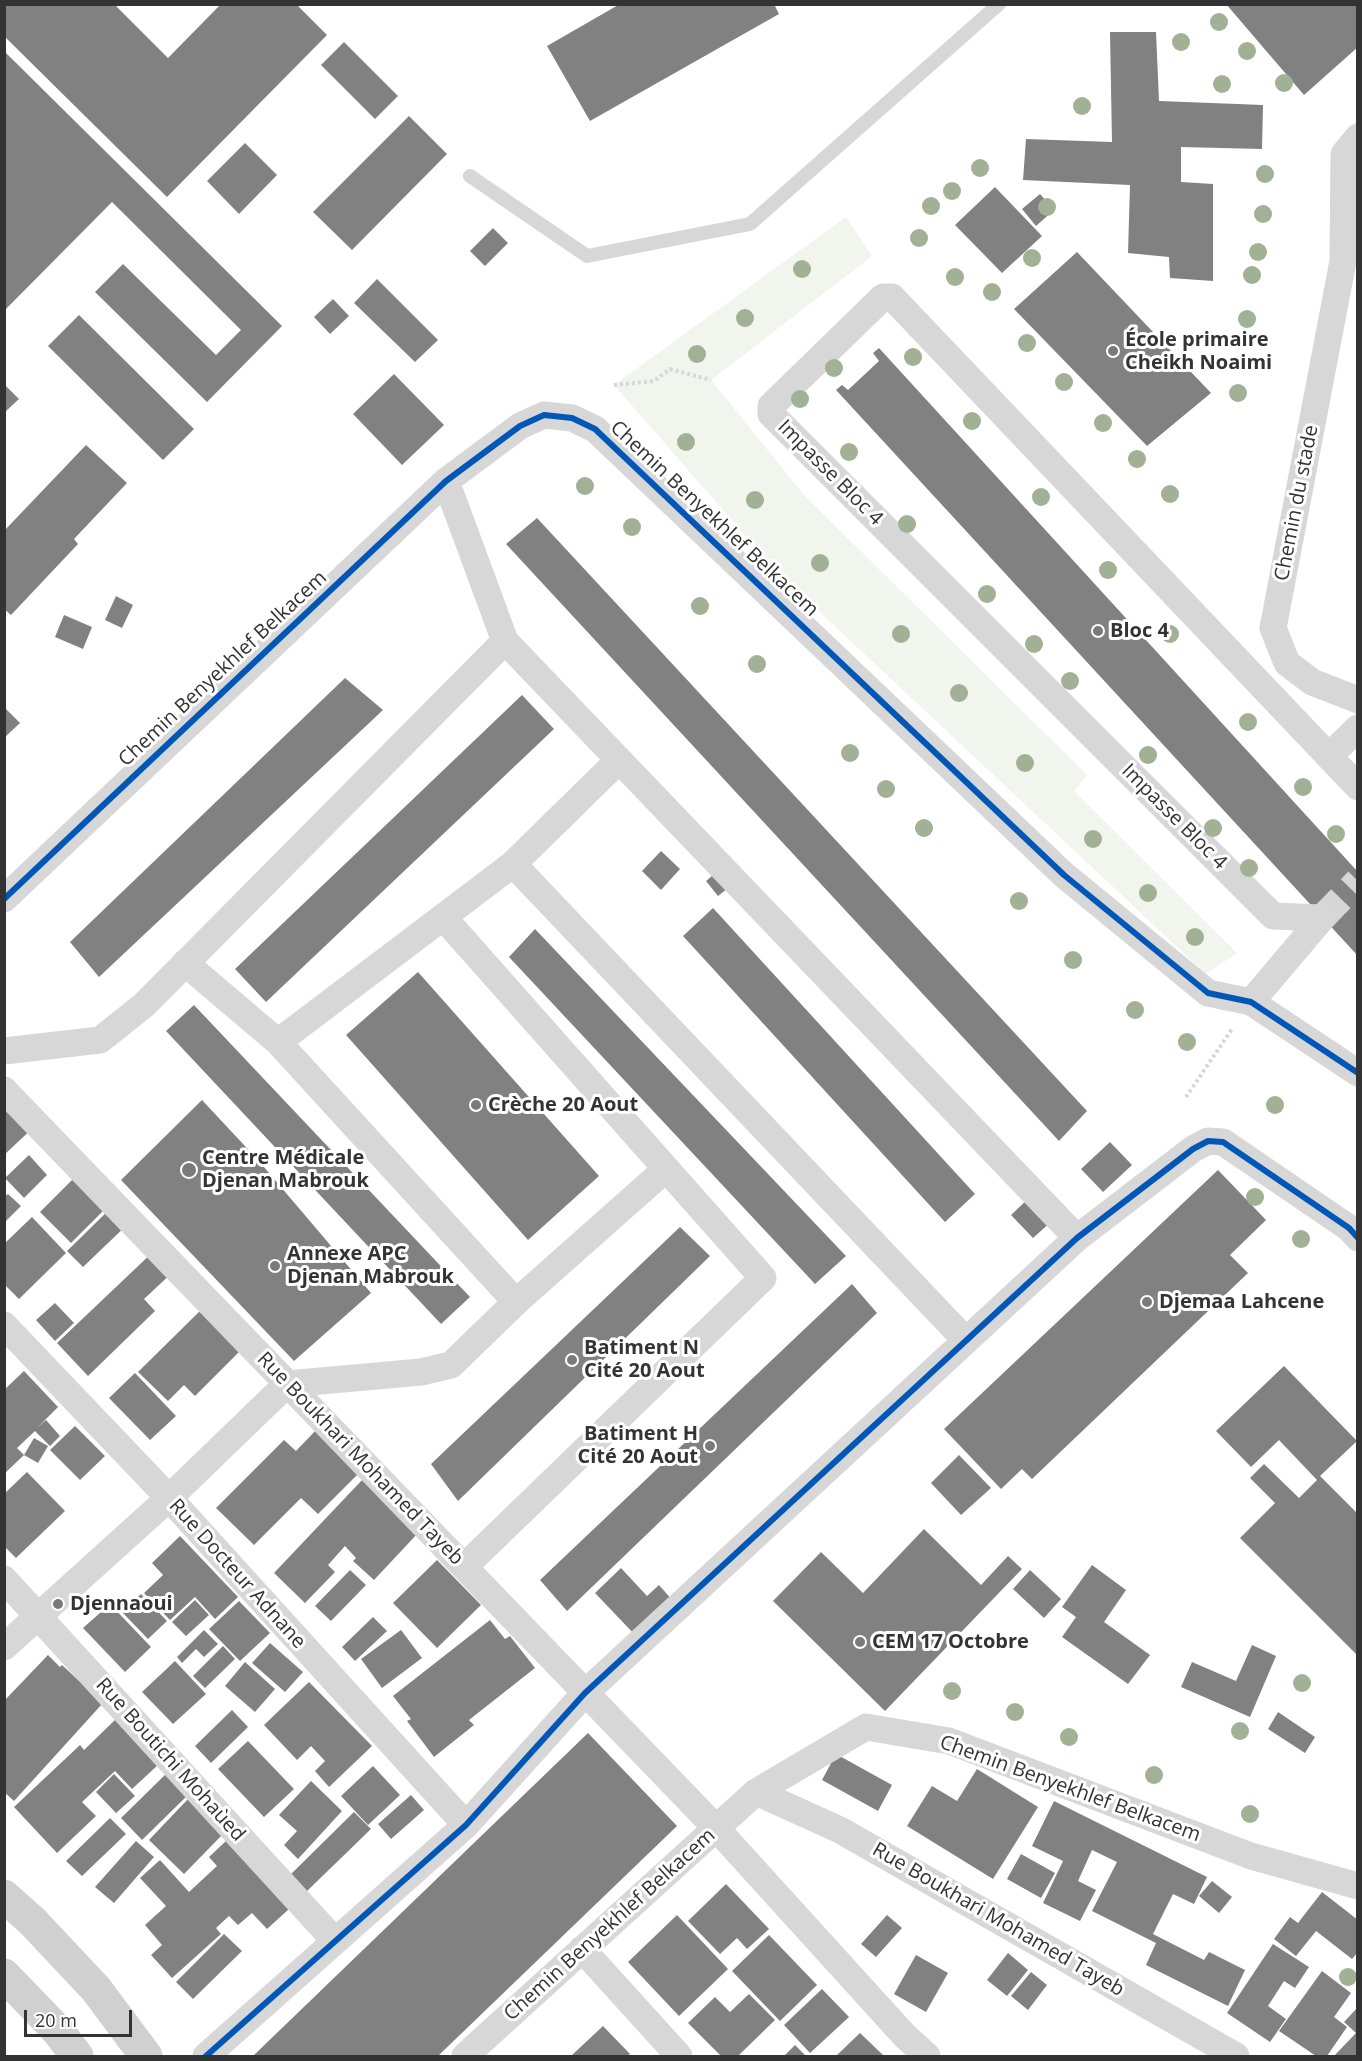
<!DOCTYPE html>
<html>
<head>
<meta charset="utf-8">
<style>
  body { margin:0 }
  #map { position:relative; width:1362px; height:2061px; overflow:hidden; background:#fff; font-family:"Open Sans",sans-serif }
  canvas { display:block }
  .frame { position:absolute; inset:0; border:6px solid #333; pointer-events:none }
  .scale { position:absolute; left:24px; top:2010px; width:108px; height:27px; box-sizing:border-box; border:3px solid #333; border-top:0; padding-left:8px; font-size:18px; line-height:21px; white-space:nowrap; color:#333; -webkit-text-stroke:4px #fff; paint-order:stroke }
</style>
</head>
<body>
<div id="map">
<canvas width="1362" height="2061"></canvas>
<div class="frame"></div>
<div class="scale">20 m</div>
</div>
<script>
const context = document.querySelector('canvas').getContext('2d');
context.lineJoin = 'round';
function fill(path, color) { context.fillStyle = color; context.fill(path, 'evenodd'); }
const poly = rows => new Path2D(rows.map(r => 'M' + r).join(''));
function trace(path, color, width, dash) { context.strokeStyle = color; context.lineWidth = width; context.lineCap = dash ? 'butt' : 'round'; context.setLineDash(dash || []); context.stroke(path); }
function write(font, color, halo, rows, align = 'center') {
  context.font = font + ' "Open Sans",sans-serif'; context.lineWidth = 6; context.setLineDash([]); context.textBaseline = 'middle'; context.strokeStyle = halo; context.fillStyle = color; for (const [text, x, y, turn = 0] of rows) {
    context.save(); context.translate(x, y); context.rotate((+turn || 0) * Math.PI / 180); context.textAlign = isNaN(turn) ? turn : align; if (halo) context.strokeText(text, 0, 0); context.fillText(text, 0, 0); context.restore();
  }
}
const green = poly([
  [846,217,872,256,711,380,804,495,1087,775,1074,791,1237,953,1206,974,778,573,614,385]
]);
const building = poly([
  [4,4,114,4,168,58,221,4,296,4,327,35,167,197,4,36],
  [620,4,774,4,779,14,590,121,547,46],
  [1226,4,1358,4,1358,47,1304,95],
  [1110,32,1156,32,1159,101,1263,105,1262,149,1181,147,1181,182,1213,184,1213,281,1170,278,1169,257,1128,253,1130,185,1023,180,1026,139,1112,142],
  [344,42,398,96,375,119,321,65],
  [4,51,282,326,207,402,95,292,123,264,216,355,241,330,112,202,4,311],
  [409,116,447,154,352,250,313,212],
  [245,143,277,175,239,214,207,181],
  [995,187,1042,236,1002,273,955,225],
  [1040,194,1054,210,1036,226,1022,209],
  [493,228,508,243,485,266,470,251],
  [1077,252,1211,393,1147,446,1014,309],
  [377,279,438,340,415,362,354,303],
  [333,299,349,316,330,334,314,317],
  [79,315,194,429,163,460,48,346],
  [879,348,1358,872,1358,956,836,390,842,385,848,390,879,361,873,353],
  [394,374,444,425,402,465,353,414],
  [4,384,19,399,4,413],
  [86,445,127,483,74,539,78,544,11,615,4,609,4,531],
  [537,518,1087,1111,1059,1141,506,544],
  [116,596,133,605,122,628,105,620],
  [64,615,92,627,83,649,55,637],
  [345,678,383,710,99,977,70,942],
  [522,695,554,729,266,1002,235,969],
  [4,707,20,723,4,738],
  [661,851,680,869,661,890,642,871],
  [719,870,732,885,718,896,706,881],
  [713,908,975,1194,945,1222,683,936],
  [535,929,846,1256,815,1284,509,957],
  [418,972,599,1176,528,1240,346,1035],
  [194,1005,470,1297,441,1324,166,1031],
  [4,1094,35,1126,4,1155],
  [202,1100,258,1160,371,1293,294,1361,121,1180],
  [1110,1142,1132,1165,1103,1192,1081,1169],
  [29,1155,47,1175,24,1198,5,1178],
  [1218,1170,1266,1220,1230,1255,1248,1273,1032,1479,1022,1469,1001,1489,944,1429],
  [79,1173,110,1204,71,1243,40,1212],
  [8,1194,21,1206,4,1223,4,1197],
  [1030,1197,1052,1221,1033,1238,1011,1215],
  [114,1205,130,1222,83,1267,67,1251],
  [32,1217,66,1253,19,1299,4,1284,4,1244],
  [680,1227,710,1256,458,1501,431,1464],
  [155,1250,175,1270,144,1299,155,1311,88,1376,57,1343],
  [852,1284,877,1313,567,1611,540,1580],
  [55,1303,74,1323,55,1341,36,1320],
  [205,1306,245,1346,195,1396,184,1385,168,1401,138,1372],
  [1284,1366,1357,1441,1320,1476,1358,1514,1358,1656,1240,1538,1275,1503,1250,1478,1264,1464,1299,1498,1317,1480,1279,1440,1251,1467,1216,1431],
  [24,1371,58,1407,38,1427,46,1420,60,1436,50,1446,35,1431,17,1448,24,1455,4,1474,4,1390],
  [135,1373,176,1416,150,1440,109,1398],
  [75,1426,105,1456,80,1480,50,1450],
  [319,1427,362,1470,318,1514,301,1498,254,1545,216,1508,284,1440,296,1451],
  [34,1438,48,1446,38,1463,24,1455],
  [959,1455,991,1488,961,1515,931,1483],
  [27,1472,65,1511,16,1558,4,1546,4,1494],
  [363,1479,419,1532,374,1580,353,1561,356,1558,345,1546,328,1565,335,1572,305,1603,274,1573],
  [924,1529,981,1585,1008,1556,1022,1569,885,1711,773,1601,821,1552,863,1593],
  [180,1536,238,1597,215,1619,195,1597,170,1620,144,1593,163,1575,152,1563],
  [437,1560,481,1605,437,1648,393,1603],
  [1092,1565,1126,1590,1104,1622,1150,1655,1128,1684,1062,1637,1076,1617,1062,1607],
  [621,1568,647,1596,659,1585,673,1601,637,1637,595,1593],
  [350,1570,366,1585,331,1621,315,1606],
  [1030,1570,1061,1599,1044,1618,1013,1589],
  [141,1594,167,1621,148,1639,122,1612],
  [195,1600,209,1615,186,1636,172,1622],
  [239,1601,270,1633,240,1661,209,1629],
  [110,1604,151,1647,125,1672,83,1628],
  [373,1617,387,1631,355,1661,342,1647],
  [490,1620,505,1639,510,1636,535,1668,469,1720,474,1725,434,1757,407,1721,411,1719,393,1696],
  [204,1630,218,1644,204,1657,196,1649,182,1663,177,1657],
  [401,1630,422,1658,382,1688,361,1659],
  [270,1643,303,1672,285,1692,252,1663],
  [1252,1645,1276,1656,1250,1717,1181,1687,1192,1662,1236,1681],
  [223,1646,235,1659,205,1688,193,1676],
  [48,1655,60,1667,62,1665,103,1703,14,1801,4,1792,4,1701],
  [175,1661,206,1694,173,1724,142,1692],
  [245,1662,275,1689,255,1712,225,1686],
  [309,1682,372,1746,329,1787,315,1771,325,1761,311,1746,297,1760,264,1725],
  [232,1710,248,1727,211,1763,195,1746],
  [1278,1712,1315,1737,1305,1753,1268,1729],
  [116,1719,159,1764,132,1789,115,1771,82,1802,96,1816,57,1853,14,1807,80,1745,84,1750],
  [588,1733,677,1826,438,2056,253,2056],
  [248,1741,294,1789,264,1817,218,1769],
  [836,1754,892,1785,878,1811,822,1780],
  [373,1766,400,1795,368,1825,341,1796],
  [977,1769,1038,1807,993,1879,907,1826,932,1786,957,1801],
  [169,1771,190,1793,142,1840,121,1818],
  [114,1774,135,1796,116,1813,96,1792],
  [311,1781,342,1811,298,1859,284,1845,297,1831,279,1815],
  [411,1795,424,1810,391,1839,378,1824],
  [188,1799,223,1834,184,1874,149,1840],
  [1054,1801,1207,1877,1194,1904,1173,1894,1153,1934,1204,1960,1209,1952,1245,1970,1228,2006,1146,1965,1156,1943,1092,1911,1117,1862,1092,1850,1078,1881,1096,1890,1080,1921,1043,1903,1063,1861,1032,1846],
  [354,1812,371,1829,306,1892,290,1875],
  [110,1818,126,1834,82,1876,66,1861],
  [136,1841,154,1857,114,1903,95,1887],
  [226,1841,289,1909,267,1929,252,1913,238,1925,229,1916,216,1928,221,1934,172,1978,151,1955,162,1945,145,1925,166,1906,140,1878,160,1860,189,1892,217,1866,209,1857],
  [1021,1854,1055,1873,1041,1898,1007,1879],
  [1212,1881,1232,1897,1219,1913,1199,1896],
  [726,1884,769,1929,747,1949,737,1938,720,1954,688,1921],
  [1322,1892,1358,1920,1358,1952,1352,1959,1316,1931,1296,1956,1274,1939,1290,1917,1298,1923],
  [677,1915,728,1969,679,2016,628,1962],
  [887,1915,902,1928,876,1957,861,1944],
  [224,1934,242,1951,193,1999,176,1982],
  [769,1935,817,1985,780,2021,732,1971],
  [1273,1944,1309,1967,1295,1988,1284,1981,1268,2006,1286,2019,1270,2042,1227,2013],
  [1008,1953,1028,1970,1007,1996,987,1980],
  [916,1955,948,1973,926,2012,894,1994],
  [1322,1971,1351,1993,1334,2017,1347,2027,1327,2056,1316,2056,1279,2031],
  [1031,1972,1047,1985,1028,2010,1011,1996],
  [822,1989,849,2017,810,2053,784,2025],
  [749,1994,775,2020,738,2056,721,2056,688,2023,715,1997,730,2012],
  [1358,2007,1358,2056,1334,2056,1356,2033,1344,2022],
  [603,2026,630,2054,627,2056,571,2056],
  [860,2033,884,2056,836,2056],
  [795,2045,806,2056,784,2056]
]);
const streetTunnel = poly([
  [1322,918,1358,881]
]);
const path = poly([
  [614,385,654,381,670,369,711,380],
  [1186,1097,1232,1029]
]);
const lane = poly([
  [470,176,587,256,750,224,999,4]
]);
const street = poly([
  [1358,137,1344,154,1343,261,1273,628,1287,663,1312,682,1358,700],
  [505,641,1077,1238],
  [1329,756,1358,728],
  [619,760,513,864,955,1329],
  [4,899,446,481,520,426,544,415,572,418,595,429,1064,875,1208,993,1251,1002,1358,1073],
  [443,917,763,1278,464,1567],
  [1322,918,1273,916,771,414,771,406,883,297,892,297,1358,787],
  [185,963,278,1042,513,864],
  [1251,1002,1322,918],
  [4,1051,100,1040,144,1005,505,641,446,481],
  [4,1090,716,1828,904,2035,927,2056],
  [516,1302,666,1169],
  [4,1325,169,1498,466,1825],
  [4,1579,335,1941],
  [4,1647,169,1498,287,1384,421,1372,451,1365,516,1302,278,1042],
  [756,1792,840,1830,1236,2056],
  [582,1949,679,2056],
  [206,2056,466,1825,585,1693,1077,1238,1193,1149,1208,1141,1223,1142,1349,1228,1358,1238],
  [465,2056,756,1792,866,1727,949,1741,1251,1856,1358,1886]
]);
const secondary = poly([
  [4,1896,33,1922,96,1989,146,2056],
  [4,1975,58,2031,77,2056]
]);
const cycleway = poly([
  [4,899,446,481,520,426,544,415,572,418,595,429,1064,875,1208,993,1251,1002,1358,1073],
  [206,2056,466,1825,585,1693,1077,1238,1193,1149,1208,1141,1223,1142,1349,1228,1358,1238]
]);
const trees = [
  [1219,22],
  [1181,42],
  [1247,51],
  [1284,83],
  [1222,84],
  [1082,106],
  [980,168],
  [1265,174],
  [952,191],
  [931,206],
  [1047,207],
  [1263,214],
  [919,238],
  [1258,252],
  [1032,258],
  [802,269],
  [1252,275],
  [955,277],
  [992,292],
  [745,318],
  [1247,319],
  [1027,343],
  [697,354],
  [913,357],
  [834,368],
  [1064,382],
  [1238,393],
  [800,399],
  [972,421],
  [1103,423],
  [686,442],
  [849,452],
  [1137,459],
  [585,486],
  [1170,494],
  [1041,497],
  [755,500],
  [907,524],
  [632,527],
  [820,563],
  [1108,570],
  [987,594],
  [700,606],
  [901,634],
  [1170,634],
  [1034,644],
  [757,664],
  [1070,681],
  [959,693],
  [1248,722],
  [850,753],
  [1148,755],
  [1025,763],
  [1303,787],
  [886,789],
  [924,828],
  [1213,828],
  [1336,834],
  [1093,839],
  [1249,868],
  [1148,893],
  [1019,901],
  [1195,937],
  [1073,960],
  [1135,1010],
  [1187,1042],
  [1275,1105],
  [1255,1197],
  [1301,1239],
  [1302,1683],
  [952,1691],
  [1015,1712],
  [1240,1731],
  [1069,1737],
  [1154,1775],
  [1250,1814],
  [1348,1977]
];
const markers = [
  [1113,351,6,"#7a7a7a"],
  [1098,631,6,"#7a7a7a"],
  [476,1105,6,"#7a7a7a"],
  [189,1170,8,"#7a7a7a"],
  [275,1266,6,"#7a7a7a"],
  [1147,1302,6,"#7a7a7a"],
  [572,1360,6,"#7a7a7a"],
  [710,1446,6,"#7a7a7a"],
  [58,1604,6,"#7a7a7a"],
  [860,1642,6,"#7a7a7a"]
];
const poiNames = [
  ["École primaire",1125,340],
  ["Cheikh Noaimi",1125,363],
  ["Bloc 4",1110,631],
  ["Crèche 20 Aout",488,1105],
  ["Centre Médicale",202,1158],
  ["Djenan Mabrouk",202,1181],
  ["Annexe APC",287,1254],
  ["Djenan Mabrouk",287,1277],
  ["Djemaa Lahcene",1159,1302],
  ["Batiment N",584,1348],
  ["Cité 20 Aout",584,1371],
  ["Batiment H",698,1434,"right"],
  ["Cité 20 Aout",698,1457,"right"],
  ["Djennaoui",70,1604],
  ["CEM 17 Octobre",872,1642]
];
const streetNames = [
  ["Impasse Bloc 4",830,473,45],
  ["Chemin du stade",1297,503,-79],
  ["Chemin Benyekhlef Belkacem",714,519,43],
  ["Chemin Benyekhlef Belkacem",223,669,-43],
  ["Impasse Bloc 4",1174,817,45],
  ["Rue Boukhari Mohamed Tayeb",360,1459,46],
  ["Rue Docteur Adnane",237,1574,48],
  ["Rue Boutichi Mohaùed",170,1760,48],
  ["Chemin Benyekhlef Belkacem",1070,1789,20],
  ["Rue Boukhari Mohamed Tayeb",998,1920,30],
  ["Chemin Benyekhlef Belkacem",610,1925,-42]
];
fill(green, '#f1f5ed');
fill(building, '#818181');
trace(streetTunnel, '#d6d6d6', 27, [27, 14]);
trace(path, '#d6d6d6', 4, [3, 3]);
trace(lane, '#d7d7d7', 14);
trace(street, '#d7d7d7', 27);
trace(secondary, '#d0d0d0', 33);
trace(cycleway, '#0057b8', 6);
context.fillStyle = '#a2b095';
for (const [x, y] of trees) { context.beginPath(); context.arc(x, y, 9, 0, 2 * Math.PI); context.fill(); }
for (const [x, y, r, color] of markers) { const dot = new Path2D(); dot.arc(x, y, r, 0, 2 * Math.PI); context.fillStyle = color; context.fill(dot); trace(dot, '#fff', 2); }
write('bold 20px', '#333', '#fff', poiNames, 'left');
write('20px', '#333', '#fff', streetNames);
</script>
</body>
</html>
